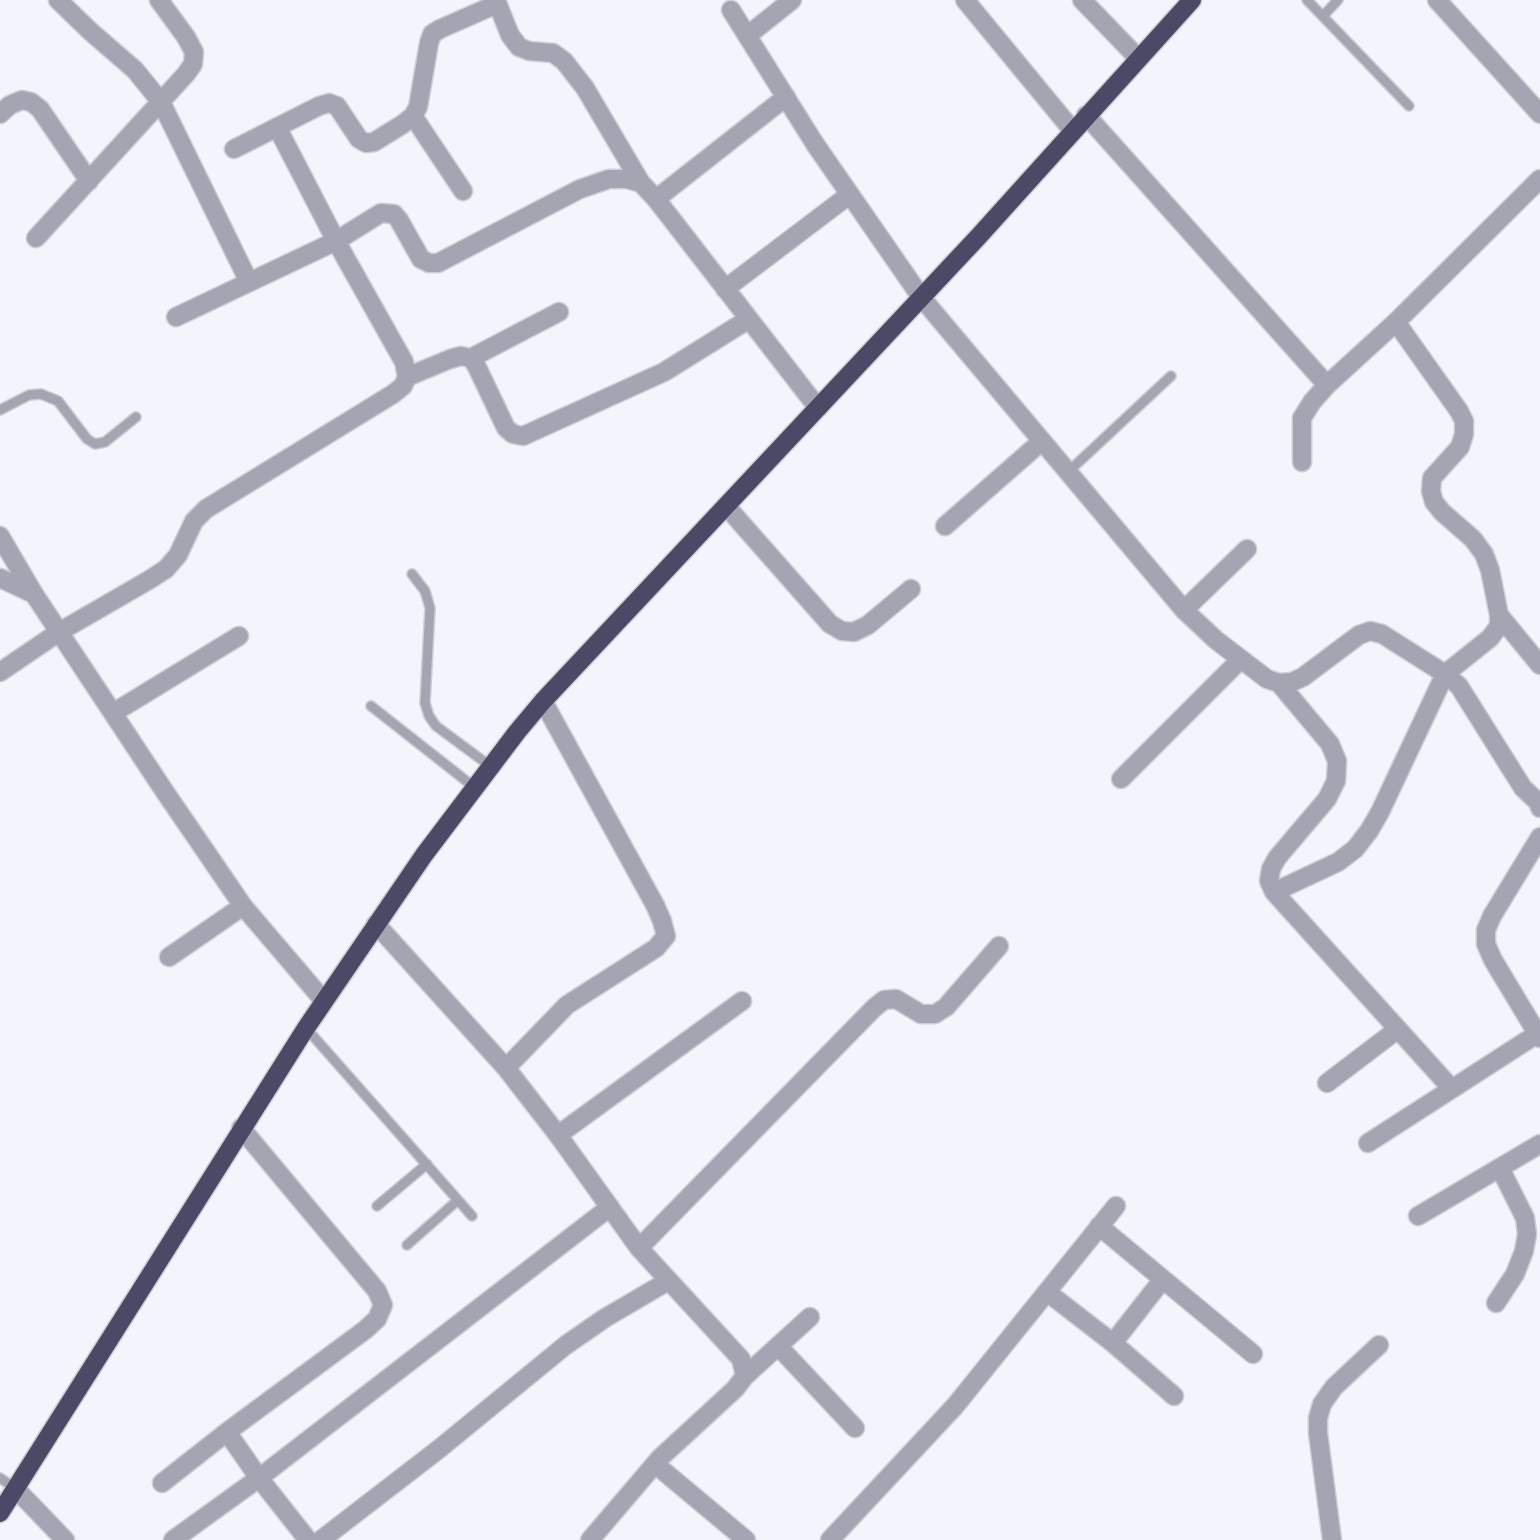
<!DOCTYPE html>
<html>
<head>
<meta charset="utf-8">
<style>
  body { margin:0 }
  canvas { display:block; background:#f4f5fc }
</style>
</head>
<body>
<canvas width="1540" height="1540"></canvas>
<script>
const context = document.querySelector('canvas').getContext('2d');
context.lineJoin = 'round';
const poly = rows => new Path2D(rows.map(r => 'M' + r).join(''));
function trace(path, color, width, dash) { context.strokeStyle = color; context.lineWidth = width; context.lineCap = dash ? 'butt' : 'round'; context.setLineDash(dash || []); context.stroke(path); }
const lane = poly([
  [1307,0,1409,106],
  [1323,16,1338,0],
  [0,410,29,395,41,394,58,401,87,439,95,444,105,442,136,417],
  [1068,472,1171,376],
  [412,574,425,591,430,608,425,703,429,716,436,726,490,766],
  [371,706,474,787],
  [306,1028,472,1216],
  [377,1206,427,1164],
  [407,1245,458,1200],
  [0,1478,15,1488]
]);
const street = poly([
  [58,0,90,31,135,70,161,102,249,282],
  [496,0,510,35,519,47,529,51,553,53,564,61,585,88,641,183],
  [965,0,1073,131],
  [1082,0,1138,58],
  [1437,0,1540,114],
  [731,10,815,144,921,297,1184,610,1216,640,1267,679,1279,683,1292,682,1303,677,1359,635,1370,631,1382,634,1445,674,1459,686,1523,788,1538,802,1540,808],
  [747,36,792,0],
  [0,114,10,105,22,100,31,102,40,109,89,181],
  [1086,115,1327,385],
  [413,116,463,191],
  [234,149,319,106,329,103,337,106,359,139,366,143,374,142,403,124,413,116,418,107,429,43,432,34,440,29,497,4],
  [656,199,786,97],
  [36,238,186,74,193,64,194,52,186,37,159,0],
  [725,289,849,195],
  [176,317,336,241,381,213,394,214,399,220,421,259,429,263,438,263,580,189,609,179,627,179,641,183,656,199,818,408],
  [471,358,559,312],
  [407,377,450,359,461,356,471,358,476,365,506,428,513,434,523,436,664,372,749,319],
  [1302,462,1302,418,1312,402,1327,385,1396,322,1540,179],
  [726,506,830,624,842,631,854,632,868,625,911,589],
  [945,526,1042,441],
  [0,536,34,594,165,792,243,906,324,1001],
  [0,578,34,594],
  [1184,610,1247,549],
  [1499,615,1540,665],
  [0,672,59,632,149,580,166,569,178,555,194,521,206,509,393,394,403,386,407,377,404,362,336,241,277,127],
  [1279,683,1330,744,1337,761,1336,781,1327,799,1277,858,1271,869,1269,881,1274,892,1452,1089],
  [113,713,239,636],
  [1121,779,1241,659],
  [1540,837,1492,916,1486,930,1486,944,1493,960,1540,1038],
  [1274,892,1338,862,1355,849,1369,831,1380,812,1445,674,1490,638,1499,626,1499,615,1490,570,1484,554,1473,539,1442,512,1434,502,1431,491,1432,478,1460,447,1464,434,1464,421,1459,411,1396,322],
  [376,924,506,1068,558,1135,639,1248,741,1359,745,1376,735,1389,660,1458,590,1540],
  [169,957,243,906],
  [506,1068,567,1005,656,948,666,936,662,921,655,905,543,701],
  [1327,1083,1398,1029],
  [558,1135,742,1001],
  [1368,1143,1537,1034],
  [1418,1216,1540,1144],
  [1099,1226,1253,1354],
  [639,1248,874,1008,884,1000,896,999,921,1014,935,1014,946,1007,999,946],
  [1047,1292,1113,1343,1174,1396],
  [1496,1303,1515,1274,1524,1251,1527,1234,1525,1218,1500,1168],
  [1113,1343,1163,1279],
  [778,1346,855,1428],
  [745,1376,810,1317],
  [227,1432,259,1478,308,1540],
  [655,1464,746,1540],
  [162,1483,227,1432,365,1330,377,1319,383,1305,377,1291,241,1128],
  [15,1488,65,1540],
  [173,1540,259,1478,610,1207],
  [321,1540,439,1449,566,1345,605,1318,668,1281],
  [830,1540,955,1406,1116,1206],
  [1332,1540,1318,1433,1318,1418,1322,1404,1334,1387,1379,1345]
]);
const highway = poly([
  [0,1513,306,1028,424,855,517,732,543,701,979,236,1192,0]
]);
trace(lane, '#ceced6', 12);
trace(street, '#ceced6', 21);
trace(highway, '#ceced6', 21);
trace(lane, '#a4a4b3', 9);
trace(street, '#a4a4b3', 18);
trace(highway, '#4a4a66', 18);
</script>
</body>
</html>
